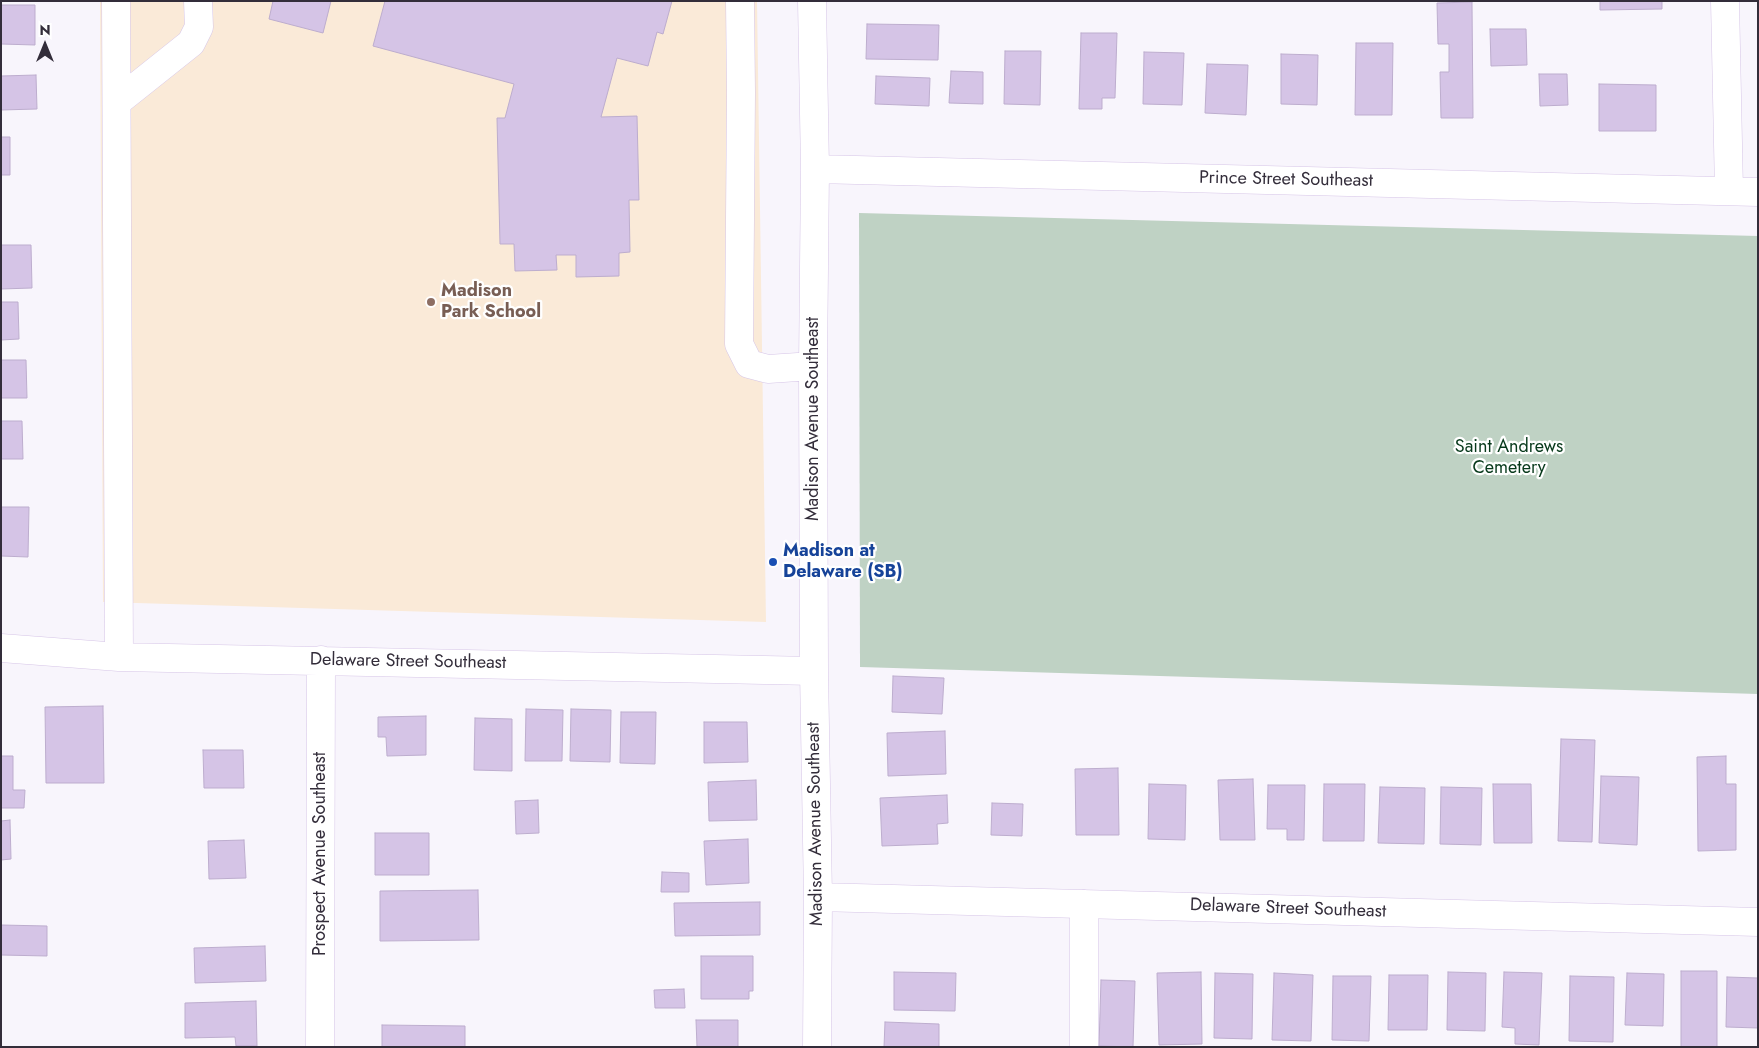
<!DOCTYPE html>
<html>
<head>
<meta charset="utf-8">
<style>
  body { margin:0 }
  #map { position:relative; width:1759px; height:1048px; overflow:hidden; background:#f8f5fc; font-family:Jost,sans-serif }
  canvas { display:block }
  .frame { position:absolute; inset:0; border:2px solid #332d3a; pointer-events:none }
  .north { position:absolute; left:20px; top:20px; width:50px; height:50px; -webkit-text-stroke:4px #fff; paint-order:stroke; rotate:0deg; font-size:14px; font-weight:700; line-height:20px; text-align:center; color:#332d3a }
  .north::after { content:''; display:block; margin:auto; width:18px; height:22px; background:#332d3a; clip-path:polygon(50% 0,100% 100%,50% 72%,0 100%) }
</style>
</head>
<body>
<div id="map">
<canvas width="1759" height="1048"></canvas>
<div class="frame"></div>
<div class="north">N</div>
</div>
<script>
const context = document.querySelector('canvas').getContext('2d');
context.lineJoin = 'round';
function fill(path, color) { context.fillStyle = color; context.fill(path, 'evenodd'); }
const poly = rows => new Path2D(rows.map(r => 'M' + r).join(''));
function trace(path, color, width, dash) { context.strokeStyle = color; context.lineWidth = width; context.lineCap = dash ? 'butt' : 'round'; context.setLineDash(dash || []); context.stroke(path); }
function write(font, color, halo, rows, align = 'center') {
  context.font = font + ' Jost,sans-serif'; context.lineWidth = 4.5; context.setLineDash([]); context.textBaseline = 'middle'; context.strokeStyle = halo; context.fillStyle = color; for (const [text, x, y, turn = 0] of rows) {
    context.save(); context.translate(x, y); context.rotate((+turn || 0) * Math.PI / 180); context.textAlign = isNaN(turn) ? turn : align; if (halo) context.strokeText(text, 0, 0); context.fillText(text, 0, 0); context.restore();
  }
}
const education = poly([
  [100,1,757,1,766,622,103,602]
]);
const green = poly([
  [859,213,1758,236,1758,694,860,667]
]);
const building = poly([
  [273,1,331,1,323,33,269,19,273,1],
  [385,1,672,1,663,34,657,32,648,66,617,58,601,117,637,116,639,200,629,200,630,252,619,253,619,276,576,277,576,255,556,255,557,270,515,271,514,244,500,244,497,118,505,118,514,84,373,46,385,1],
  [1600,1,1662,1,1662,9,1600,10,1600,1],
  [1472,2,1473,118,1441,118,1440,72,1449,72,1449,44,1438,44,1437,3,1472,2],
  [1,5,35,5,35,45,1,44,1,5],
  [867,24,939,25,938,60,866,59,867,24],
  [1490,29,1526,29,1527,65,1491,66,1490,29],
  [1081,33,1117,33,1115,98,1102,98,1102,109,1079,109,1081,33],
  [1356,43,1393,43,1392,115,1355,115,1356,43],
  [1005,51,1041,51,1040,105,1004,104,1005,51],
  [1144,52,1184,53,1182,105,1143,104,1144,52],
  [1281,54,1318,55,1317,105,1281,104,1281,54],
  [1207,64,1248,65,1246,115,1205,113,1207,64],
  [951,71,983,72,983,104,949,103,951,71],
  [1539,74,1567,74,1568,105,1540,106,1539,74],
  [36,75,37,109,1,110,1,76,36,75],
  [876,76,930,78,929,106,875,104,876,76],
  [1599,84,1656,85,1656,131,1599,131,1599,84],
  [1,137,10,137,10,175,1,175,1,137],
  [1,245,31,245,32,288,1,289,1,245],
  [1,302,18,302,19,339,1,340,1,302],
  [1,360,26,360,27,398,1,398,1,360],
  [1,421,22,421,23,459,1,459,1,421],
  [1,507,29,507,28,557,1,556,1,507],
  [893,676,944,678,942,714,892,712,893,676],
  [103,706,104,783,46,783,45,707,103,706],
  [526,709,563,710,562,761,525,761,526,709],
  [571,709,611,710,610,762,570,761,571,709],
  [621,712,656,712,655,764,620,763,621,712],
  [426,716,426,755,387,756,386,737,378,737,378,717,426,716],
  [475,718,512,719,512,771,474,770,475,718],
  [704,722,747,722,748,762,704,763,704,722],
  [945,731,946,774,888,776,887,733,945,731],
  [1561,739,1595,740,1592,842,1558,841,1561,739],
  [203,750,243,750,244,788,204,788,203,750],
  [1,756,13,756,13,790,25,790,24,808,1,808,1,756],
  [1726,756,1726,784,1736,784,1736,850,1698,851,1697,757,1726,756],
  [1118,768,1119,835,1076,835,1075,769,1118,768],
  [1601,776,1639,777,1637,845,1599,843,1601,776],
  [1253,779,1255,840,1220,840,1218,780,1253,779],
  [756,780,757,820,709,821,708,782,756,780],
  [1149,784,1186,785,1185,840,1148,839,1149,784],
  [1324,784,1365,784,1364,841,1323,841,1324,784],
  [1493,784,1531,784,1532,843,1494,843,1493,784],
  [1268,785,1305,785,1304,840,1287,840,1287,829,1267,829,1268,785],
  [1380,787,1425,788,1424,844,1378,843,1380,787],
  [1441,787,1482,788,1481,845,1440,844,1441,787],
  [947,795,948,823,937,824,938,844,882,846,880,798,947,795],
  [538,800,539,833,516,834,515,801,538,800],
  [992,803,1023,804,1022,836,991,835,992,803],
  [10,820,11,859,1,860,1,821,10,820],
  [375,833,429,833,429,875,375,875,375,833],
  [748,839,749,883,706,885,704,841,748,839],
  [244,840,246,878,209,879,208,841,244,840],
  [662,872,689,873,689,892,661,892,662,872],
  [478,890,479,940,380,941,380,891,478,890],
  [760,902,760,935,675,936,674,903,760,902],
  [1,925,47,926,47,956,1,955,1,925],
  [265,946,266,981,195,983,194,948,265,946],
  [701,956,753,956,753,991,749,991,749,999,701,999,701,956],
  [1681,971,1717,971,1717,1047,1681,1047,1681,971],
  [894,972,956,973,955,1011,894,1010,894,972],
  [1201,972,1202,1044,1159,1045,1157,973,1201,972],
  [1448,972,1486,973,1485,1031,1447,1030,1448,972],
  [1504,972,1542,973,1539,1045,1515,1044,1515,1028,1502,1027,1504,972],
  [1215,973,1253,974,1252,1039,1214,1038,1215,973],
  [1274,973,1313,975,1311,1041,1272,1040,1274,973],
  [1627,973,1664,974,1663,1026,1625,1025,1627,973],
  [1389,975,1428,975,1427,1030,1388,1030,1389,975],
  [1333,976,1371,976,1369,1041,1332,1040,1333,976],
  [1570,976,1614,977,1613,1042,1569,1041,1570,976],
  [1727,977,1758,978,1758,1028,1726,1027,1727,977],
  [1101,980,1135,981,1133,1047,1099,1046,1101,980],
  [684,989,685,1008,655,1008,654,990,684,989],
  [256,1001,257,1046,236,1046,235,1037,185,1038,185,1003,256,1001],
  [696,1020,738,1020,738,1047,697,1047,696,1020],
  [885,1022,939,1024,939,1047,884,1047,885,1022],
  [382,1025,465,1026,465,1047,382,1047,382,1025]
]);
const minor = poly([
  [116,1,119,657],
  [740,1,741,93,739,344,749,364,768,369,813,366],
  [812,1,815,169,813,366,814,671,818,897,817,1047],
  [1725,1,1729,191],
  [117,102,191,43,199,27,198,1],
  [815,169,1758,192],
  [1,648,119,657,814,671],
  [818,897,1758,922],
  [1084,904,1084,1047],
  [320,1047,321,660]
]);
const markers = [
  [431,302,5,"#8d6e63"],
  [773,562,5,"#1a4fb4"]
];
const streetNames = [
  ["Prince Street Southeast",1286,180,1],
  ["Madison Avenue Southeast",814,419,-90],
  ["Delaware Street Southeast",408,662,1],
  ["Madison Avenue Southeast",816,824,-91],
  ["Prospect Avenue Southeast",321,854,-90],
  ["Delaware Street Southeast",1288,909,2]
];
const educationNames = [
  ["Madison",441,292],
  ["Park School",441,313]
];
const parkNames = [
  ["Saint Andrews",1509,448],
  ["Cemetery",1509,469]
];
const transitNames = [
  ["Madison at",783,552],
  ["Delaware (SB)",783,573]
];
fill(education, '#faead8');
fill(green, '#bfd2c4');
fill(building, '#d5c4e6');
trace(building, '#bdadce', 1);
trace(minor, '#d6c5e7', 29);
trace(minor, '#fff', 28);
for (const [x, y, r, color] of markers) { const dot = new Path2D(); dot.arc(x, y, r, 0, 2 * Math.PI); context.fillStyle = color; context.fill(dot); trace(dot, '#fff', 2); }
write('18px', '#332d3a', '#fff', streetNames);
write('bold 18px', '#785e54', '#fff', educationNames, 'left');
write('18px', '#07391b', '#fff', parkNames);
write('bold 18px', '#164399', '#fff', transitNames, 'left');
</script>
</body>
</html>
